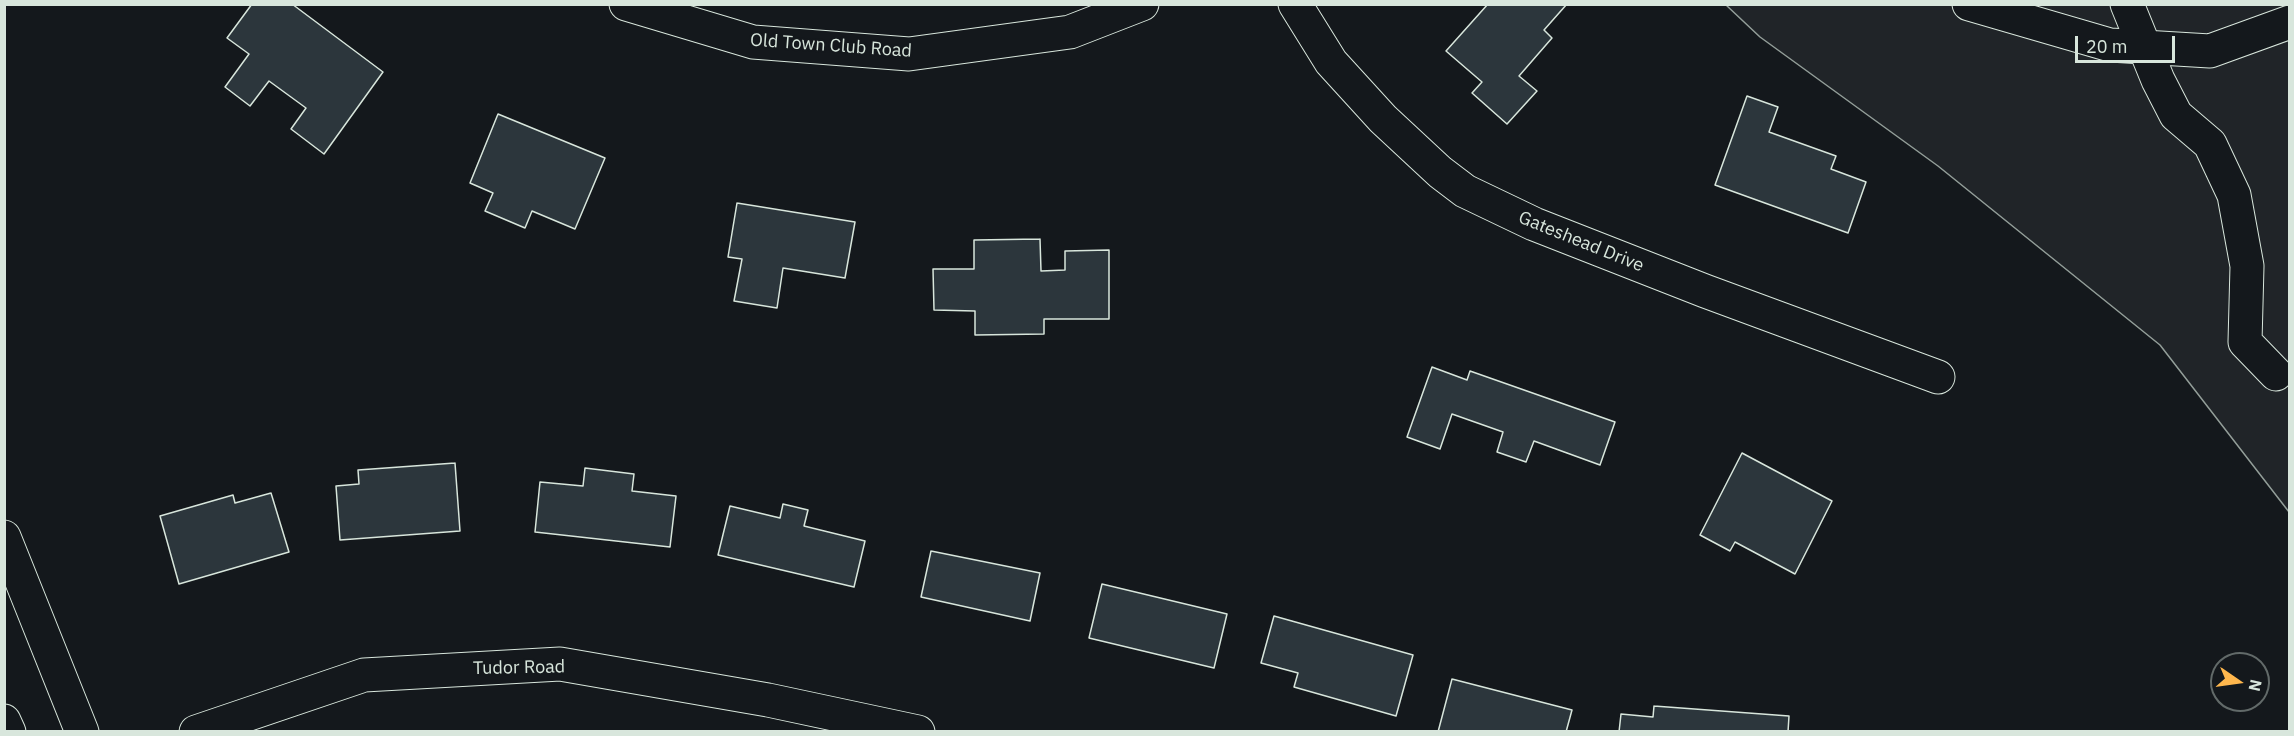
<!DOCTYPE html>
<html>
<head>
<meta charset="utf-8">
<style>
  body { margin:0 }
  #map { position:relative; width:2294px; height:736px; overflow:hidden; background:#14181c; font-family:"IBM Plex Sans",sans-serif }
  canvas { display:block }
  .frame { position:absolute; inset:0; border:6px solid #d8e6dc; pointer-events:none }
  .north { position:absolute; left:2210px; top:652px; width:60px; height:60px; box-sizing:border-box; background:#14181c; border:2px solid #626a69; border-radius:50%; rotate:103deg; font-size:16px; font-weight:700; line-height:24px; text-align:center; color:#d8e6dc }
  .north::after { content:''; display:block; margin:auto; width:21px; height:27px; background:#ffb74d; clip-path:polygon(50% 0,100% 100%,50% 72%,0 100%) }
  .scale { position:absolute; left:2075px; top:36px; width:100px; height:27px; box-sizing:border-box; border:3px solid #d8e6dc; border-top:0; padding-left:8px; font-size:18px; line-height:21px; white-space:nowrap; color:#d8e6dc; -webkit-text-stroke:4px #14181c; paint-order:stroke }
</style>
</head>
<body>
<div id="map">
<canvas width="2294" height="736"></canvas>
<div class="frame"></div>
<div class="north">N</div>
<div class="scale">20 m</div>
</div>
<script>
const context = document.querySelector('canvas').getContext('2d');
context.lineJoin = 'round';
function fill(path, color) { context.fillStyle = color; context.fill(path, 'evenodd'); }
const poly = rows => new Path2D(rows.map(r => 'M' + r).join(''));
function trace(path, color, width, dash) { context.strokeStyle = color; context.lineWidth = width; context.lineCap = dash ? 'butt' : 'round'; context.setLineDash(dash || []); context.stroke(path); }
function write(font, color, halo, rows, align = 'center') {
  context.font = font + ' "IBM Plex Sans",sans-serif'; context.lineWidth = 4.5; context.setLineDash([]); context.textBaseline = 'middle'; context.strokeStyle = halo; context.fillStyle = color; for (const [text, x, y, turn = 0] of rows) {
    context.save(); context.translate(x, y); context.rotate((+turn || 0) * Math.PI / 180); context.textAlign = isNaN(turn) ? turn : align; if (halo) context.strokeText(text, 0, 0); context.fillText(text, 0, 0); context.restore();
  }
}
const green = poly([
  [1726,5,2289,5,2289,512,2160,345,1938,166,1760,37,1726,5]
]);
const building = poly([
  [252,4,292,4,383,72,324,154,291,129,306,108,269,81,250,106,225,87,249,54,227,38,252,4],
  [1488,4,1567,4,1544,30,1552,38,1519,76,1537,91,1507,124,1472,93,1482,82,1446,51,1488,4],
  [1747,96,1778,107,1769,132,1836,156,1831,169,1866,182,1848,233,1715,185,1747,96],
  [498,114,605,158,575,229,532,211,525,228,485,211,493,193,470,183,498,114],
  [737,203,855,222,845,278,783,268,777,308,734,301,742,259,728,257,737,203],
  [1040,239,1041,271,1065,270,1065,251,1109,250,1109,319,1044,319,1044,334,975,335,975,311,934,310,933,269,974,269,974,240,1040,239],
  [1432,367,1467,380,1470,371,1615,422,1600,465,1534,441,1526,462,1497,452,1503,432,1452,414,1440,449,1407,437,1432,367],
  [1742,453,1832,501,1795,574,1735,542,1730,551,1700,535,1742,453],
  [455,463,460,531,340,540,336,486,359,484,358,470,455,463],
  [585,468,634,474,632,491,676,496,670,547,535,532,540,482,583,486,585,468],
  [271,493,289,552,179,584,160,516,233,495,235,503,271,493],
  [783,504,808,510,804,526,865,541,854,587,718,555,730,506,780,518,783,504],
  [931,551,1040,573,1030,621,921,597,931,551],
  [1102,584,1227,614,1214,668,1089,638,1102,584],
  [1274,616,1413,655,1396,716,1294,687,1298,673,1261,663,1274,616],
  [1452,679,1572,710,1566,732,1438,732,1452,679],
  [1654,706,1789,716,1788,732,1619,732,1621,714,1653,717,1654,706]
]);
const minor = poly([
  [626,4,753,42,909,54,1070,32,1142,4],
  [1295,4,1331,62,1383,119,1440,172,1465,191,1534,224,1705,291,1938,377],
  [1969,4,2110,45,2210,51,2290,22],
  [2127,4,2158,80,2176,115,2210,144,2234,195,2247,266,2245,342,2276,374],
  [196,732,364,675,560,664,768,700,918,732]
]);
const major = poly([
  [4,537,82,732],
  [4,721,9,732]
]);
const streetNames = [
  ["Old Town Club Road",831,46,4],
  ["Gateshead Drive",1581,242,22],
  ["Tudor Road",519,668,-1]
];
fill(green, '#202428');
trace(green, '#939e99', 1.5);
fill(building, '#2c363c');
trace(building, '#d8e6dc', 1.5);
trace(minor, '#d8e6dc', 35);
trace(major, '#d8e6dc', 35);
trace(minor, '#14181c', 33);
trace(major, '#14181c', 33);
write('18px', '#d8e6dc', '#14181c', streetNames);
</script>
</body>
</html>
